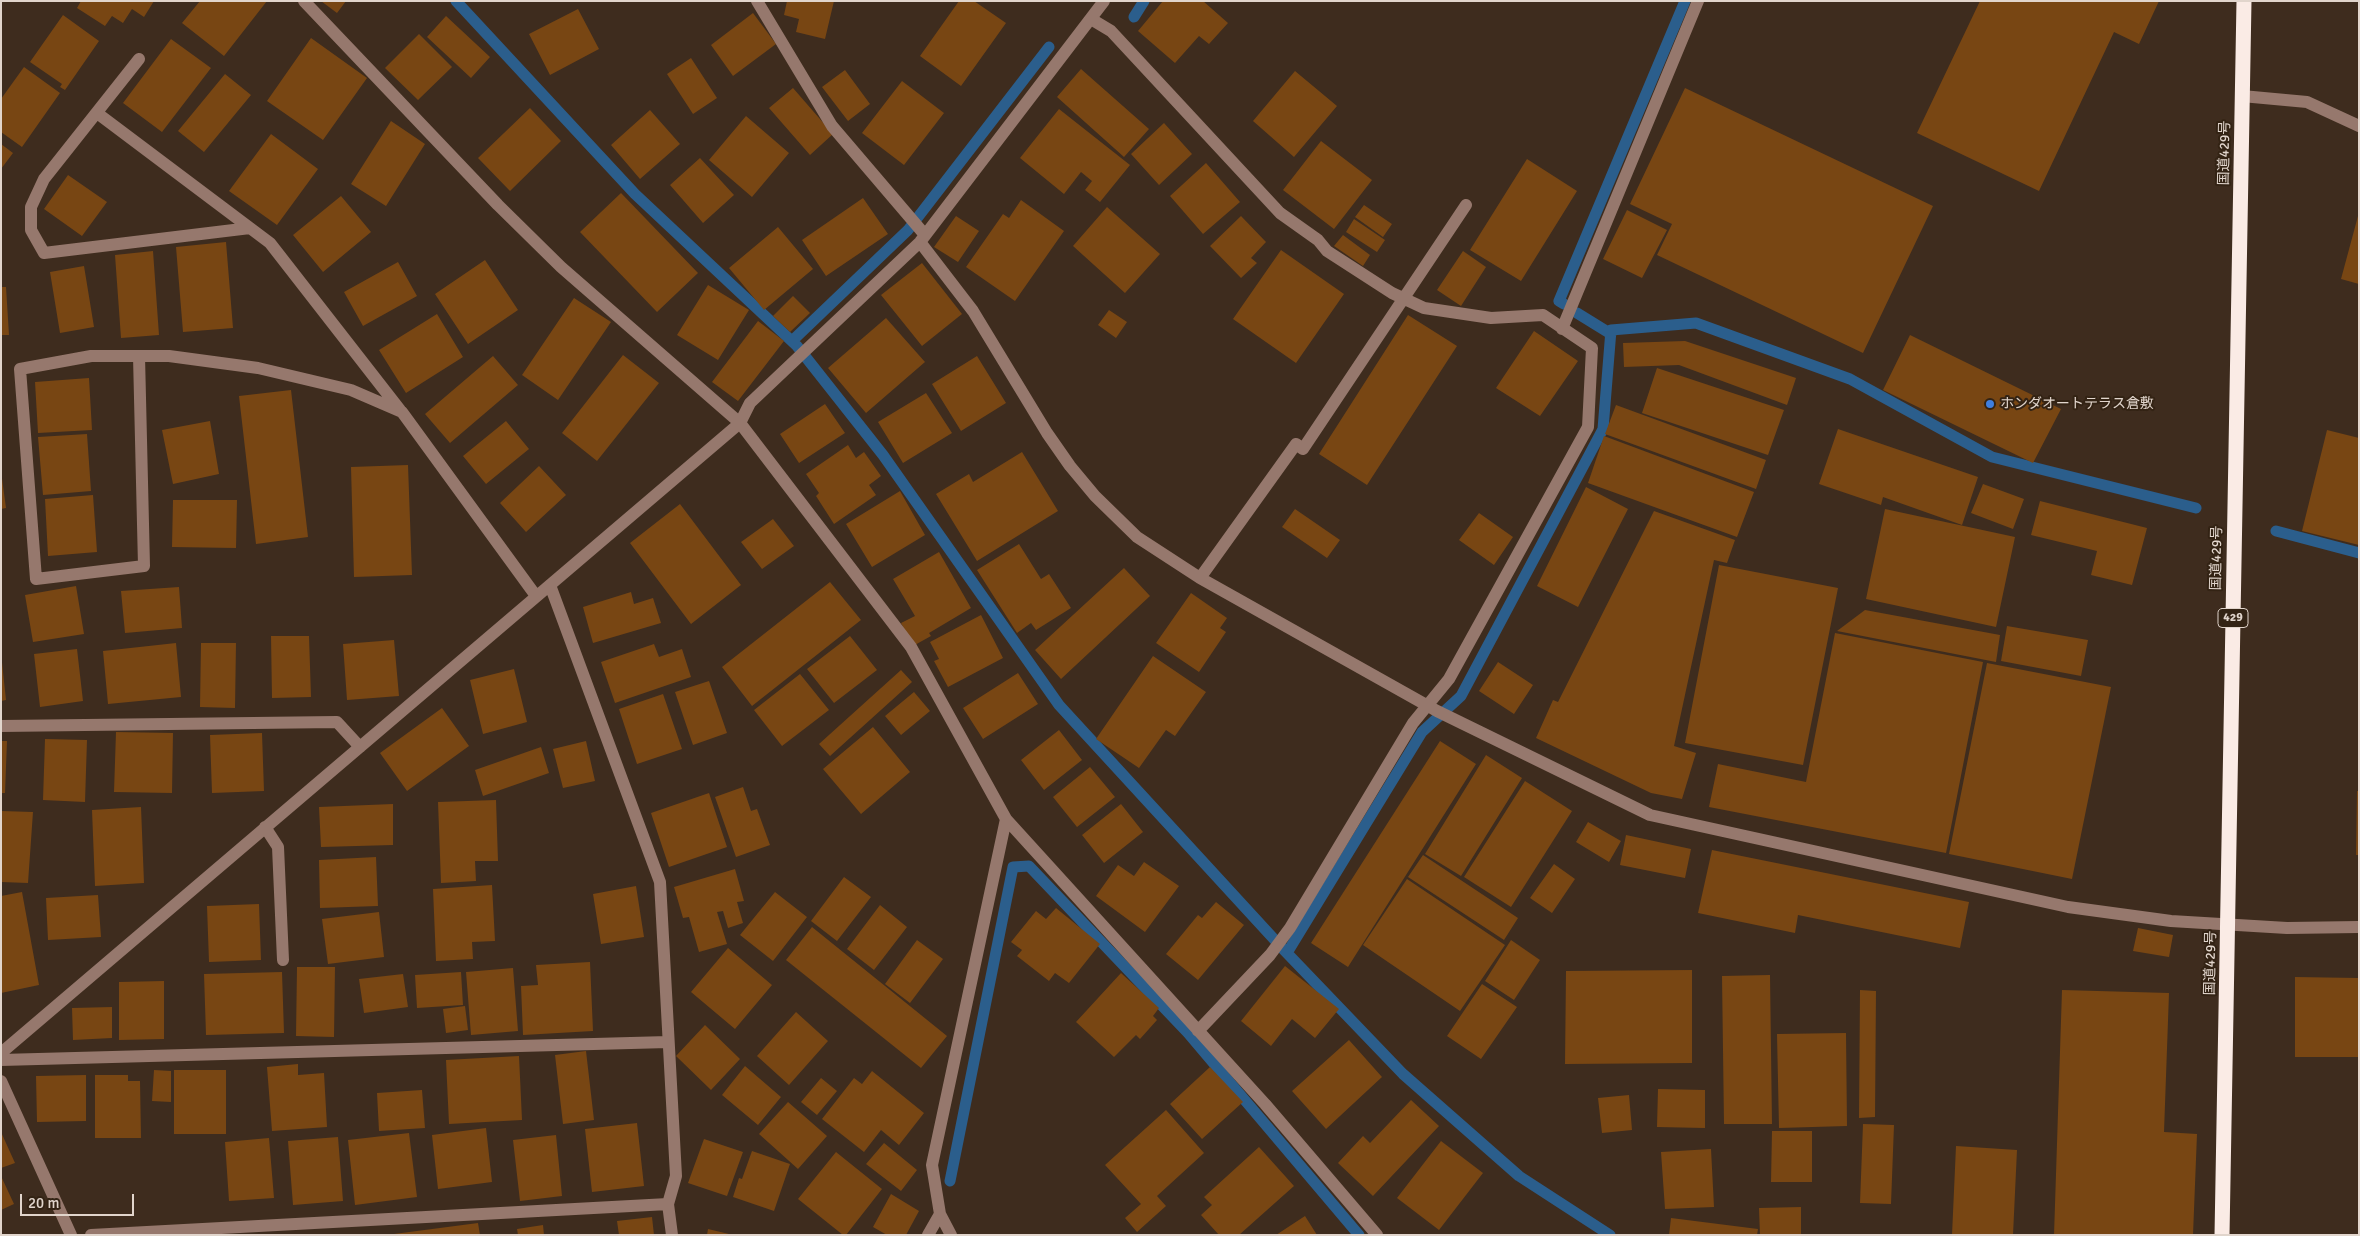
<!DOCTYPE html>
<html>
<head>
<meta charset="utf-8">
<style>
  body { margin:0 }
  #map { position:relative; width:2360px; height:1236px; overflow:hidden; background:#3e2c1e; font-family:Signika,sans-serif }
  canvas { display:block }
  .frame { position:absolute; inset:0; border:2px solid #e1d5cc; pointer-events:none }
  .scale { position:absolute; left:20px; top:1194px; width:114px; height:22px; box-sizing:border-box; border:2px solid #e1d5cc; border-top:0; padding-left:6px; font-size:15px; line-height:18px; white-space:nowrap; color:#e1d5cc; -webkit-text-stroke:4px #332314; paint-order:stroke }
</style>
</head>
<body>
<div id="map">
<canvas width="2360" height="1236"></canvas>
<div class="frame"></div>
<div class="scale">20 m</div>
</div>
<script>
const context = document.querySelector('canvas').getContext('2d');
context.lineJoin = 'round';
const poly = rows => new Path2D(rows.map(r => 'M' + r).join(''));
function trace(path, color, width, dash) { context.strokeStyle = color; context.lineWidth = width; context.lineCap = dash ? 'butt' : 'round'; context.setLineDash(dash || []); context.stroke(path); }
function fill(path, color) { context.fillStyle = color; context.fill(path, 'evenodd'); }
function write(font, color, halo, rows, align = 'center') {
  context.font = font + ' Signika,"Noto Sans JP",sans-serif'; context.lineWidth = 4; context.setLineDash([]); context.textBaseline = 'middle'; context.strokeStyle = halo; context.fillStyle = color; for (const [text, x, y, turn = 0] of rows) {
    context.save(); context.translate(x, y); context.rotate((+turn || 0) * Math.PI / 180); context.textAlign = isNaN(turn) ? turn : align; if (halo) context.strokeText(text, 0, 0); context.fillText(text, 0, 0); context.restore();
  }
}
const stream = poly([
  [456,1,635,194,797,346,883,455,1059,705,1284,950,1403,1074,1519,1176,1610,1235],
  [1134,17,1144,1],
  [1564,304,1559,301,1685,1],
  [1577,313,1611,334],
  [792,341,908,230,1049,47],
  [2276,531,2359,553],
  [1287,953,1422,732,1461,696,1603,429,1611,330,1696,323,1850,379,1992,457,2196,508],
  [950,1181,1013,867,1029,866,1188,1033,1359,1235]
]);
const building = poly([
  [81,1,154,1,144,17,132,9,123,23,112,16,105,26,77,8],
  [200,1,267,1,224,56,182,23],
  [321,1,346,1,337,13],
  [787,1,834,1,825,39,796,32,799,19,784,15],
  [959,1,974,1,1006,23,961,86,920,56],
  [1163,1,1203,1,1228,23,1209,44,1199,36,1175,63,1138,31],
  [1980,1,2159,1,2139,44,2114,32,2039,191,1917,133],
  [578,9,599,49,550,75,529,34],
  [753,13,776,44,733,76,711,45],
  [63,15,99,41,65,90,60,87,62,84,30,62],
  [446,16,490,57,471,78,427,37],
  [419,34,452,67,418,100,385,68],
  [311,38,367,78,323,140,267,101],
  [171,39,211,68,162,132,123,103],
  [691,58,717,98,693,114,667,74],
  [24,67,60,93,22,147,1,132,1,99],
  [1081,69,1149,129,1124,157,1057,97],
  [845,70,870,104,848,121,822,87],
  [1295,71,1337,106,1294,157,1253,121],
  [225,74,251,95,204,152,178,131],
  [902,81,944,113,904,165,862,133],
  [793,88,833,134,810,155,769,108],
  [1685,88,1933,206,1863,353,1657,255,1672,224,1630,204],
  [530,108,561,141,510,191,478,158],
  [1059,109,1130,165,1100,202,1085,190,1092,181,1081,172,1064,194,1020,158],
  [650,110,680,144,640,179,611,145],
  [746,116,789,153,752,197,709,160],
  [391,121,425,144,386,206,351,184],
  [1164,123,1192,154,1159,185,1131,154],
  [271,134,318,169,277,225,229,191],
  [1321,141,1372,180,1334,229,1283,190],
  [1,144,13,153,1,169],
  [700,158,734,195,703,223,670,185],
  [1527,159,1577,191,1521,281,1470,250],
  [1206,163,1240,202,1203,234,1170,196],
  [68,175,107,202,82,236,44,209],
  [621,193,698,273,657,312,580,232],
  [341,196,371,232,323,272,293,235],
  [863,198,888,234,826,276,802,240],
  [1021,200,1064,231,1015,301,966,267,1003,214,1009,218],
  [1364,205,1392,224,1383,237,1355,217],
  [1107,207,1160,254,1125,293,1073,246],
  [1627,210,1667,230,1642,278,1603,259],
  [956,216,979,231,958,262,934,247],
  [1241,216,1266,242,1251,258,1257,263,1241,278,1210,246],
  [2358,216,2359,216,2359,284,2341,279],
  [1354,219,1385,240,1377,252,1346,232],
  [778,227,813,269,764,310,729,268],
  [1343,235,1370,255,1363,266,1334,246],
  [226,242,233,328,183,332,176,247],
  [1281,250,1344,294,1296,363,1233,319],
  [153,251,159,335,121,338,115,255],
  [1463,251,1486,267,1461,306,1437,290],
  [485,260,518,310,468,344,435,294],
  [398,262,417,296,363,326,344,292],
  [922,263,962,314,922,346,881,295],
  [84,266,94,327,60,333,50,272],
  [708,285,749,310,718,360,677,335],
  [1,287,6,287,9,335,1,335],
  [793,296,810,313,790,332,773,316],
  [574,298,611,322,558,400,522,375],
  [1109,310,1127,322,1116,338,1098,325],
  [437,314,463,357,406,393,379,350],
  [1408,315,1457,346,1367,485,1319,454],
  [886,318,925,362,866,413,828,368],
  [758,321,784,341,738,401,712,382],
  [1534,331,1578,361,1540,416,1496,388],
  [1910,335,2061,409,2033,463,1883,390],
  [1685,341,1796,378,1787,405,1679,365,1624,367,1623,343],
  [623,355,659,383,597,461,562,433],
  [493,356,518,385,450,443,425,414],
  [977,356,1006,403,961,431,932,384],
  [1657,368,1784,410,1768,455,1642,413],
  [89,378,92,430,38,433,35,382],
  [291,390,308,537,256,544,239,396],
  [926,393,952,433,903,463,878,422],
  [825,404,845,433,799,463,780,434],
  [1616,405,1766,460,1756,489,1605,434],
  [210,421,219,474,173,484,162,430],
  [506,421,529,449,486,484,463,456],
  [1838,429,1978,477,1962,525,1883,497,1881,505,1819,484],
  [2327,430,2359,438,2359,545,2302,531],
  [87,434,91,491,43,495,38,437],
  [1604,436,1754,492,1737,537,1588,483],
  [848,445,856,458,864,452,881,476,869,485,876,495,834,524,816,496,819,493,806,474],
  [1022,452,1058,511,977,561,936,494,969,474,973,482],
  [408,465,412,575,354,577,351,467],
  [539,466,566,495,526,532,500,503],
  [1,471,6,508,1,509],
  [1983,484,2024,499,2013,529,1971,513],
  [1586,487,1628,509,1578,607,1537,586],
  [900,491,925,535,872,567,846,524],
  [93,495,97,552,48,556,45,499],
  [173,500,237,500,236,548,172,547],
  [2040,501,2147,528,2132,585,2091,575,2097,551,2031,535],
  [680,504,741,585,691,624,630,543],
  [1295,509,1340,540,1327,558,1282,527],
  [1885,509,2015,537,1996,627,1866,599],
  [1654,511,1735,540,1727,563,1714,560,1674,746,1696,753,1682,799,1651,793,1536,738,1553,700,1558,702],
  [1479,513,1513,537,1494,565,1459,540],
  [773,519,794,546,762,569,741,542],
  [1019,544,1041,579,1049,574,1071,608,1036,630,1031,623,1017,633,977,570],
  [939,552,971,608,929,633,931,636,913,646,901,623,915,616,893,579],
  [1719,565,1838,588,1803,765,1685,743],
  [1124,568,1150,596,1061,679,1035,650],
  [830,582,861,620,752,706,722,667],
  [76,586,84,634,33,642,25,595],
  [179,587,182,628,125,633,121,591],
  [631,592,634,604,653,598,661,623,593,643,583,607],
  [1191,593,1227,618,1220,628,1226,632,1199,672,1156,643],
  [1865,610,2000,635,1996,662,1837,631],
  [981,615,1003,658,948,687,934,661,939,659,930,642],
  [2007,626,2088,640,2081,676,2001,661],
  [1835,633,1983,662,1946,853,1709,807,1718,764,1806,782],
  [271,636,309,636,311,697,272,698],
  [850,636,877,670,834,703,807,669],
  [394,640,399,696,347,700,343,644],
  [176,643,181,697,108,704,103,651],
  [201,643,236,643,235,708,200,707],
  [654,644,659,657,682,649,691,677,615,703,601,662],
  [77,649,83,701,40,707,34,654],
  [1,653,6,700,1,701],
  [1153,656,1206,692,1175,736,1166,730,1139,768,1096,739],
  [1498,662,1533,685,1514,714,1479,691],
  [1987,663,2111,687,2072,879,1949,854],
  [514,669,527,722,483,734,470,680],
  [901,670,912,682,830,756,819,744],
  [1018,673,1038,704,983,739,963,708],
  [800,674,829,710,782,746,754,710],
  [709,681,727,733,693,745,675,692],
  [914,692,930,711,901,735,885,716],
  [663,694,682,749,637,764,619,709],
  [442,708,469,746,407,791,380,753],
  [873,727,910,772,861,814,823,769],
  [1059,730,1082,760,1044,790,1021,760],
  [116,732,173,733,172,793,114,792],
  [262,733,264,791,212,793,210,735],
  [45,739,87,740,85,802,43,800],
  [1,741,7,741,5,793,1,793],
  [586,741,595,781,563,788,553,749],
  [1440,741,1476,764,1348,967,1311,943],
  [541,747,549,773,483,796,475,770],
  [1486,755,1522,778,1461,876,1425,854],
  [1090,767,1115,797,1077,827,1053,797],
  [1525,781,1572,811,1511,907,1464,877],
  [743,787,751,811,757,809,770,845,736,857,715,797],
  [2357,791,2359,791,2359,855,2356,855],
  [709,793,727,847,669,867,651,813],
  [496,800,498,861,475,861,476,881,441,883,438,802],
  [393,804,393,845,321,847,319,807],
  [1121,804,1143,832,1104,863,1082,835],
  [141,807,144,883,95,886,92,810],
  [1,811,33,812,28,883,1,882],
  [1588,822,1621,841,1609,862,1576,842],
  [1626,835,1691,849,1685,878,1620,865],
  [1712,850,1969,902,1960,948,1798,915,1795,933,1698,913],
  [1423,855,1518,918,1504,940,1408,877],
  [376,857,378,906,320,908,319,860],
  [1144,862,1179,886,1145,932,1096,896,1118,865,1134,876],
  [1554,864,1575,879,1552,913,1530,898],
  [735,869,744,901,737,902,743,923,728,928,723,911,717,912,727,944,699,952,689,917,683,918,674,887],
  [844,877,871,897,837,941,811,921],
  [1407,879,1505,945,1460,1011,1363,945],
  [492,885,495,941,472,942,473,959,436,961,433,889],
  [636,886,644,937,601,944,593,894],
  [22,892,39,985,1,993,1,896],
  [775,892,807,917,773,961,740,935],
  [98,895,101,937,48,940,46,898],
  [1216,902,1244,925,1198,980,1166,954,1198,915,1202,918],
  [259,904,261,960,209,962,207,906],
  [880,905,907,927,874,970,847,949],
  [1056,908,1100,944,1069,983,1055,973,1049,981,1017,956,1022,950,1011,942,1036,911,1046,919],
  [379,912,384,957,328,964,322,919],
  [812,927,947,1036,921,1068,786,960],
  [2138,928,2173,935,2169,957,2133,951],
  [917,940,943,959,910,1003,885,984],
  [1511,940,1540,960,1514,1000,1485,981],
  [728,948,772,985,735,1029,691,992],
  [590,962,593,1031,523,1035,521,986,538,985,536,965],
  [1285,966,1339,1009,1315,1038,1292,1019,1271,1046,1241,1021],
  [297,967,335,967,334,1037,296,1036],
  [513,968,518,1031,471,1035,466,972],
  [1692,970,1692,1063,1565,1064,1566,971],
  [282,972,284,1033,206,1035,204,974],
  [461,972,463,1005,417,1008,415,975],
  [1121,973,1159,1008,1153,1016,1157,1020,1140,1039,1136,1035,1114,1057,1076,1022],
  [403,974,408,1007,364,1013,359,979],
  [1770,975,1772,1124,1724,1124,1722,976],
  [2295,977,2359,978,2359,1057,2295,1057],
  [164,981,164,1039,119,1040,119,982],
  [1482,984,1517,1007,1481,1059,1447,1036],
  [1860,990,1876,991,1875,1117,1859,1118],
  [2062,990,2169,993,2164,1132,2197,1134,2193,1235,2054,1235],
  [465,1006,468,1030,446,1033,443,1009],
  [112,1007,112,1038,73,1040,72,1008],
  [796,1012,828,1041,789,1085,757,1056],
  [705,1025,740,1059,711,1090,676,1056],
  [1846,1033,1847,1126,1779,1128,1777,1034],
  [1349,1040,1382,1077,1326,1129,1292,1091],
  [586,1051,594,1120,563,1124,555,1055],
  [519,1056,522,1120,449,1124,446,1060],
  [298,1064,298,1075,324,1073,327,1127,272,1131,267,1067],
  [745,1066,781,1097,758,1125,722,1095],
  [1210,1067,1243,1102,1202,1139,1170,1104],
  [154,1070,171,1071,171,1102,152,1101],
  [174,1070,226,1070,226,1134,174,1134],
  [872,1071,924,1113,899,1145,881,1130,864,1152,822,1119,854,1078,862,1084],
  [86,1075,86,1121,37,1122,36,1076],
  [95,1075,128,1075,128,1081,140,1081,141,1138,95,1138],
  [821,1078,837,1091,817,1115,801,1102],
  [1658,1089,1705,1090,1705,1128,1657,1127],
  [422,1090,425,1128,379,1131,377,1093],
  [1629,1095,1632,1130,1602,1133,1598,1098],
  [1411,1100,1439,1126,1373,1196,1338,1163,1363,1136,1370,1143],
  [788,1102,827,1136,798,1169,759,1134],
  [1166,1110,1204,1153,1157,1196,1166,1206,1137,1232,1125,1218,1141,1204,1105,1165],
  [637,1123,644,1186,592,1192,585,1129],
  [1863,1124,1894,1125,1891,1204,1860,1203],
  [486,1128,492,1182,438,1189,432,1135],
  [1772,1131,1812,1131,1812,1182,1771,1182],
  [1,1132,15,1163,1,1168],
  [409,1133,417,1197,355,1205,348,1140],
  [556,1135,562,1196,520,1201,513,1140],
  [338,1137,343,1201,293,1205,288,1141],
  [269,1138,274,1198,229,1201,225,1142],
  [704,1139,743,1152,727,1196,688,1183],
  [1441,1141,1483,1173,1439,1230,1397,1198],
  [884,1143,917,1170,901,1191,866,1164],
  [1956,1146,2017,1150,2013,1235,1952,1235],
  [1259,1147,1294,1186,1239,1235,1219,1235,1201,1215,1212,1205,1204,1197],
  [1711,1149,1714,1207,1665,1209,1661,1152],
  [752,1151,790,1164,774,1211,733,1197,739,1178,742,1179],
  [836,1152,882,1189,846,1235,843,1235,798,1199],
  [1,1176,14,1204,1,1210],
  [891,1194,919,1211,906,1235,887,1235,873,1227],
  [1801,1207,1801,1235,1760,1235,1759,1208],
  [1305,1216,1317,1235,1276,1235],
  [652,1217,654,1235,619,1235,617,1221],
  [1671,1218,1758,1229,1757,1235,1669,1235],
  [478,1223,480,1235,394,1235,394,1234],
  [543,1225,544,1235,518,1235,517,1229],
  [708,1229,729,1234,728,1235,707,1235]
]);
const minor = poly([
  [304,1,498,205,561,267,740,423,911,647,1006,819,1265,1104,1377,1235],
  [757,1,832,126,925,235],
  [1091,19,1111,31,1280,213,1318,240,1327,251,1392,293,1424,308,1491,318,1543,315,1592,348,1588,427,1449,679,1413,723,1290,928,1270,955,1198,1031],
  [139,59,44,179,31,207,31,230,44,253,250,228],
  [2242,96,2307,102,2359,126],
  [97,113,270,243,400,410],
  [920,242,973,311,1047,433,1070,466,1095,496,1137,537,1200,578,1437,711,1650,815,2068,907,2171,921,2287,928,2359,927],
  [1562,329,1698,1],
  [139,356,144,566,36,579,20,369,91,356,169,356,258,368,351,390,402,412,536,596],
  [1200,578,1296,444,1303,449,1466,205],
  [550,585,660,882,676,1176,668,1204,672,1235],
  [1,726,337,722,360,747],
  [265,827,278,847,283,960],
  [1,1053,740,423,750,403,920,242,1104,1],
  [1,1060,668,1042],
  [1,1081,71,1235],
  [91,1235,668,1204],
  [928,1235,940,1214],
  [951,1235,940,1214,932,1165,1006,819]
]);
const highway = poly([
  [2222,1235,2244,1]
]);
const markers = [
  [1990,404,5,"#3f7fe0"]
];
const shields = [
  [2233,618,30]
];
const shieldNames = [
  ["429",2233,618]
];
const streetNames = [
  ["国道429号",2225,153,-89],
  ["国道429号",2217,558,-89],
  ["国道429号",2211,963,-89]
];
const poiNames = [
  ["ホンダオートテラス倉敷",2000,404]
];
trace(stream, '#2b5e8c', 11);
fill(building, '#784613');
trace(minor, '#96786d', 12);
trace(highway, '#faebe5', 15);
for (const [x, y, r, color] of markers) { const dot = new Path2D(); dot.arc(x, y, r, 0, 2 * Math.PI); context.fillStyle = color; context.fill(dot); trace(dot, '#332314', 2); }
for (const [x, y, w] of shields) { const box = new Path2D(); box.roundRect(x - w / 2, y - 9.5, w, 19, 4); context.fillStyle = '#332314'; context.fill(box); trace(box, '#e1d5cc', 1); }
write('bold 12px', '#e1d5cc', null, shieldNames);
write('14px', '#e1d5cc', '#332314', streetNames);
write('14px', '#e1d5cc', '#332314', poiNames, 'left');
</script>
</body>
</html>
